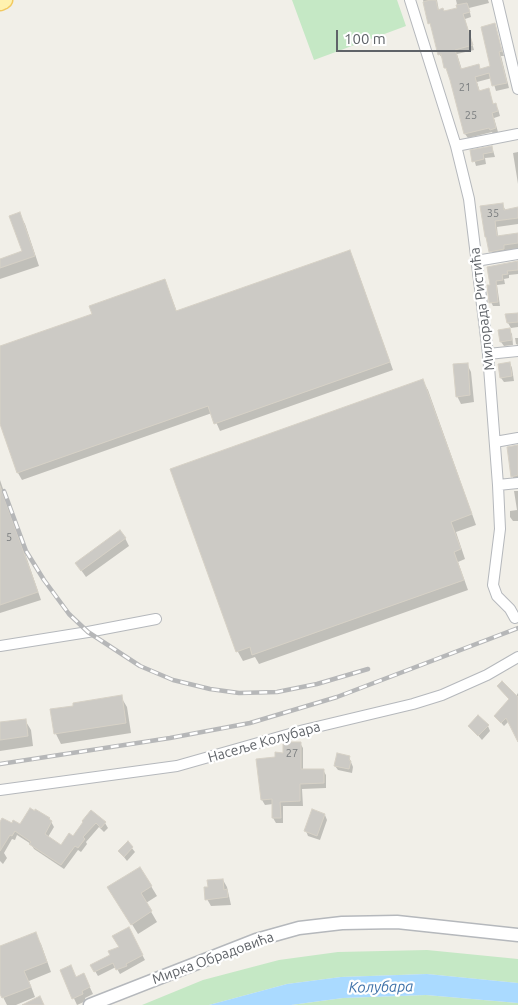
<!DOCTYPE html>
<html>
<head>
<meta charset="utf-8">
<style>
  body { margin:0 }
  #map { position:relative; width:518px; height:1005px; overflow:hidden; background:#f1efe8; font-family:Ubuntu,sans-serif }
  canvas { display:block }
  .scale { position:absolute; left:336px; top:30px; width:135px; height:22px; box-sizing:border-box; border:2px solid #5f6368; border-top:0; padding-left:6px; font-size:15px; line-height:18px; white-space:nowrap; color:#5f6368; -webkit-text-stroke:4px #fff; paint-order:stroke }
</style>
</head>
<body>
<div id="map">
<canvas width="518" height="1005"></canvas>
<div class="scale">100 m</div>
</div>
<script>
const context = document.querySelector('canvas').getContext('2d');
context.lineJoin = 'round';
function fill(path, color) { context.fillStyle = color; context.fill(path, 'evenodd'); }
const poly = rows => new Path2D(rows.map(r => 'M' + r).join(''));
function trace(path, color, width, dash) { context.strokeStyle = color; context.lineWidth = width; context.lineCap = dash ? 'butt' : 'round'; context.setLineDash(dash || []); context.stroke(path); }
function write(font, color, halo, rows, align = 'center') {
  context.font = font + ' Ubuntu,sans-serif'; context.lineWidth = 4.5; context.setLineDash([]); context.textBaseline = 'middle'; context.strokeStyle = halo; context.fillStyle = color; for (const [text, x, y, turn = 0] of rows) {
    context.save(); context.translate(x, y); context.rotate((+turn || 0) * Math.PI / 180); context.textAlign = isNaN(turn) ? turn : align; if (halo) context.strokeText(text, 0, 0); context.fillText(text, 0, 0); context.restore();
  }
}
const green = poly([
  [292,0,397,0,406,26,314,60],
  [427,950,518,959,518,983,427,974,341,977,287,984,209,1005,142,1005,203,980,279,960,338,952],
  [426,995,518,1003,518,1005,291,1005,343,998]
]);
const water = poly([
  [427,974,518,983,518,1003,426,995,343,998,291,1005,209,1005,287,984,341,977]
]);
const shadow = poly([
  [423,0,437,0,439,11,444,12,458,9,456,0,488,0,489,3,469,8,471,17,465,19,474,50,457,54,462,70,480,70,491,67,494,25,504,56,501,56,509,88,496,91,492,78,477,82,480,92,488,90,494,105,495,105,498,109,500,116,494,118,498,132,493,134,492,132,468,138,465,134,451,80,443,59,439,54],
  [492,147,495,157,485,158,486,164,476,166,472,151],
  [518,152,518,184,513,153],
  [502,204,506,211,518,211,518,224,497,227,498,237,518,234,518,249,506,251,506,254,494,257,486,237],
  [19,214,25,224,39,266,0,279,0,260,23,252],
  [349,251,353,258,393,370,220,431,212,413,22,480,18,473,0,420,0,347,168,288,177,312],
  [518,263,518,274,509,275,509,278,504,279,505,284,497,285,500,306,493,306,491,302,491,286,488,268],
  [518,314,518,327,511,328,508,323],
  [509,330,512,334,513,345,504,346,501,342],
  [515,338,518,338,518,345,516,344],
  [510,363,512,368,514,381,504,382,501,378],
  [467,364,471,372,474,402,461,404,457,396],
  [422,380,428,390,476,525,456,532,465,559,458,562,468,590,259,664,255,657,243,661,238,652,172,470],
  [518,465,518,481,515,481,512,476],
  [0,480,41,600,0,613],
  [514,491,518,491,518,521,513,521,510,517,510,511,517,510],
  [125,538,129,546,86,577,81,570],
  [498,687,516,696,518,693,518,716,509,721,504,726,495,716,510,700],
  [121,697,127,707,131,733,61,744,56,734,52,710],
  [25,720,31,730,33,746,0,751,0,724],
  [470,726,488,726,490,731,482,740],
  [300,743,303,748,303,770,323,770,326,775,326,788,302,789,303,806,283,806,283,823,276,823,273,818,273,804,265,805,262,800,276,758],
  [349,757,353,767,352,773,338,770,335,766],
  [91,812,105,823,108,828,104,832,99,827,86,842,87,844,81,852,78,850,64,869,34,849,31,844,17,835,15,840,12,839,4,853,7,858,3,864,0,861,0,825,21,826,49,818,54,827,48,837,61,846,73,838],
  [325,815,327,820,320,840,308,836,306,831],
  [128,843,135,852,127,861,120,852],
  [140,868,157,896,146,903,157,922,138,934,115,897],
  [223,880,227,887,231,905,211,906,207,899],
  [128,929,145,960,120,974,116,967,98,976,92,966,111,956,120,948],
  [35,934,41,944,51,972,29,981,35,997,16,1005,7,1005,0,991,0,947],
  [61,970,76,978,87,981,93,994,85,998,86,1001,77,1005]
]);
const building = poly([
  [430,0,436,0,438,10,443,8,444,11,457,8,456,5,467,3,470,12,463,14,473,45,455,50,461,69,479,64,480,69,490,66,481,27,495,23,502,51,499,52,507,83,492,86,489,73,475,77,479,91,489,88,493,104,496,103,498,111,492,113,496,128,490,130,489,128,464,134,450,80,446,68,444,68,441,54,438,55,430,23,428,24,423,2,430,0],
  [492,146,493,152,483,154,484,159,472,162,470,150,492,146],
  [503,203,504,210,518,207,518,218,495,221,497,236,518,233,518,243,504,245,504,249,489,252,486,237,485,237,480,206,503,203],
  [20,212,35,256,0,268,0,259,22,251,9,216,20,212],
  [350,250,390,362,214,424,208,406,17,473,0,424,0,346,92,314,89,306,165,279,176,311,350,250],
  [518,261,518,270,507,271,508,274,502,275,503,280,496,281,498,302,489,303,487,285,490,285,487,267,518,261],
  [518,313,518,322,507,323,505,314,518,313],
  [510,328,512,340,500,342,498,330,510,328],
  [510,362,512,376,500,378,498,364,510,362],
  [468,363,470,395,456,397,453,364,468,363],
  [423,379,472,514,451,522,461,549,454,552,464,580,252,655,250,647,236,652,170,469,423,379],
  [518,445,518,475,511,477,507,447,518,445],
  [0,486,38,592,0,605,0,486],
  [120,530,126,538,81,571,75,563,120,530],
  [502,681,518,697,518,742,506,718,501,723,494,716,509,699,497,686,502,681],
  [122,695,126,723,54,734,50,709,73,706,73,703,122,695],
  [478,715,489,725,478,736,468,726,478,715],
  [26,719,28,736,0,740,0,722,26,719],
  [288,742,301,742,301,769,324,769,324,783,300,784,300,801,280,802,281,818,272,818,272,799,261,800,256,759,275,757,275,752,283,753,283,743,288,742],
  [337,753,350,756,349,760,351,761,349,769,334,766,337,753],
  [30,808,35,811,35,809,50,818,49,819,52,821,45,834,61,845,69,833,73,836,83,822,82,821,91,810,106,822,101,828,96,823,83,837,85,839,78,848,75,846,61,865,29,844,31,842,15,831,12,836,10,835,0,851,0,822,2,818,12,823,13,820,20,824,30,808],
  [312,809,325,814,317,836,304,831,312,809],
  [128,841,133,847,124,857,118,851,128,841],
  [140,867,152,886,141,893,152,911,131,925,107,887,140,867],
  [223,879,224,890,227,889,228,897,205,900,204,887,208,887,207,880,223,879],
  [129,927,143,955,126,964,127,966,116,970,113,963,94,972,90,965,110,955,108,951,119,947,112,936,129,927],
  [36,932,47,962,24,971,31,987,2,998,0,994,0,946,36,932],
  [71,965,76,977,84,973,90,987,82,991,83,994,72,999,60,970,71,965],
  [40,996,44,1005,22,1005,40,996]
]);
const minor = poly([
  [410,0,456,146,469,199,488,354,498,485,500,529,493,585,497,596,510,609,515,618],
  [497,0,518,89],
  [456,146,518,134],
  [476,261,518,254],
  [488,354,518,351],
  [495,442,518,438],
  [498,485,518,483],
  [0,646,88,632,156,619],
  [0,790,177,766,304,730,413,704,442,695,487,675,518,657]
]);
const tertiary = poly([
  [90,1005,256,940,299,928,342,923,397,922,518,935]
]);
const primary = poly([
  [0,2,4,0]
]);
const rail = poly([
  [4,491,26,551,44,580,69,614,88,632,140,666,173,680,210,689,239,693,277,692,317,684,368,669],
  [0,764,170,738,250,723,337,697,518,628]
]);
const numberNames = [
  ["21",465,87],
  ["25",471,115],
  ["35",493,213],
  ["5",9,537],
  ["27",292,753]
];
const streetNames = [
  ["Милорада Ристића",482,309,-97],
  ["Насеље Колубара",264,742,-16],
  ["Мирка Обрадовића",213,958,-20]
];
const waterNames = [
  ["Колубара",381,987,-1]
];
fill(green, '#c5e8c5');
fill(water, '#aadaff');
fill(shadow, '#0003');
fill(building, '#cccac5');
trace(building, '#d6d1c6', 1);
trace(minor, '#b5b8bc', 12);
trace(tertiary, '#b5b8bc', 15);
trace(primary, '#f2c960', 19);
trace(minor, '#fff', 10);
trace(tertiary, '#fff', 12);
trace(primary, '#fff2af', 16);
trace(rail, '#b6b7b8', 4.5);
trace(rail, '#fff', 2.5, [8]);
write('11px', '#7a7d7f', null, numberNames);
write('14px', '#5f6368', '#fff', streetNames);
write('italic 15px', '#4174aa', '#fff', waterNames);
</script>
</body>
</html>
